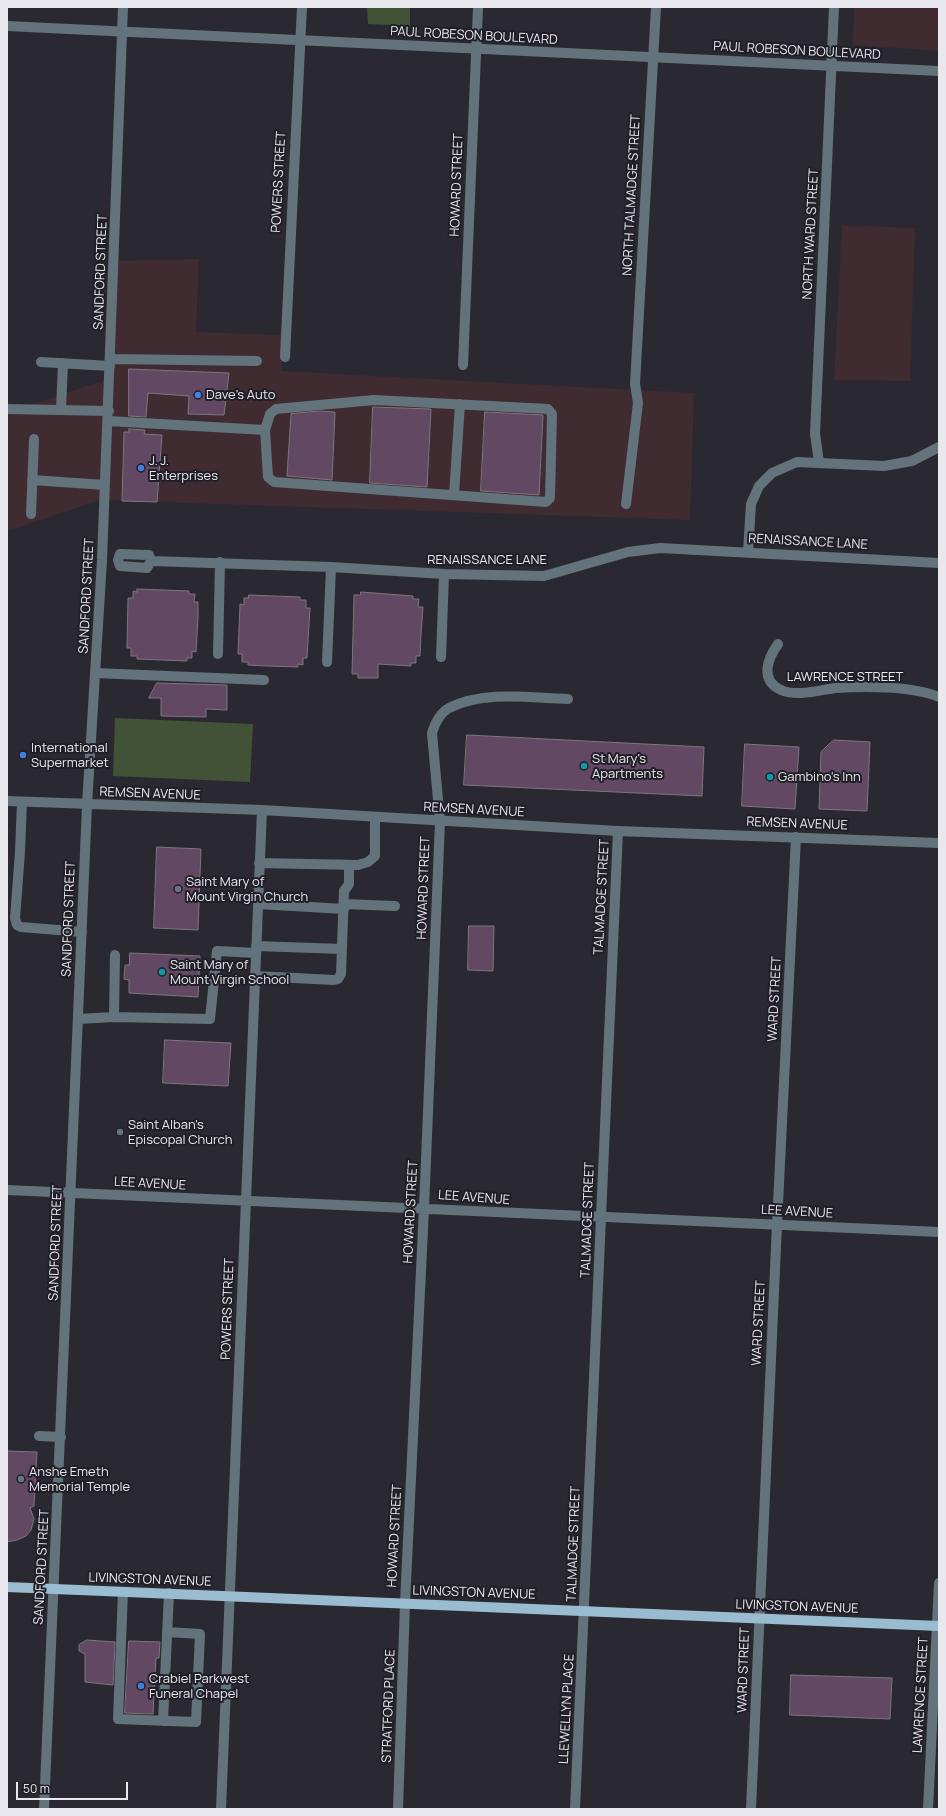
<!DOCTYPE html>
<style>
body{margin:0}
#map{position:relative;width:946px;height:1816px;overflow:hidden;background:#2a2931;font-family:Manrope,sans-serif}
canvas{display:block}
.frame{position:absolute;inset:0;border:8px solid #e9e8ee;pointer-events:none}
.scale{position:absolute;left:16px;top:1782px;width:112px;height:18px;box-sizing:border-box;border:2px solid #e9e8ee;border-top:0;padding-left:5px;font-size:12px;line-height:14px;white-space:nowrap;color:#e9e8ee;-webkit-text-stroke:3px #201f27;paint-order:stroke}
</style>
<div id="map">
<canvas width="946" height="1816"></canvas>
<div class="frame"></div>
<div class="scale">50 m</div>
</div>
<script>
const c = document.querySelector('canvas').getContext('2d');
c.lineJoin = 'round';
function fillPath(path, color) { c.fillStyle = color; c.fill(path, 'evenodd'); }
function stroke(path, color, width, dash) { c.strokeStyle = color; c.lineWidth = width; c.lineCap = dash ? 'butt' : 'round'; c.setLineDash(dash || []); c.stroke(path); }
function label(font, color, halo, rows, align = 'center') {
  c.font = font + ' Manrope,sans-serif'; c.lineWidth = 4; c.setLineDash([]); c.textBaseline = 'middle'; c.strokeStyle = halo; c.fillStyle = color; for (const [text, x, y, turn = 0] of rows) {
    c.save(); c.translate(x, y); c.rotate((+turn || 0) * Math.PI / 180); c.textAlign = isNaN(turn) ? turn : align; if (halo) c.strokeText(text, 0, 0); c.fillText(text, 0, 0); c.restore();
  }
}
fillPath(new Path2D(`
 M854 7H939V51L853 45Z
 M842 225 915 228 910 381 834 380Z
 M199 259 196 332 283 335 281 371 694 393 690 520 100 500 11 530 7 529V411H13L105 380 111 261Z`), '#3f2b30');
fillPath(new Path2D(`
 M367 7H410V26L368 24Z
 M115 718 253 724 250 782 113 776Z`), '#425237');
const building = new Path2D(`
 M129 369 229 373 224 415 188 414 189 396 148 393 146 417 129 416Z
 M373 407 431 409 427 487 370 483Z
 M320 411 335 412 332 480 287 476 291 414Z
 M485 412 543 415 539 495 481 491Z
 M129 429 145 430 144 434 162 435 157 502 122 501 124 432H129Z
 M137 589 189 591V594H195L194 602H198V618L196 652 192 651V658H187V661L137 659V656H131V648H127L128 598H133V591L137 592Z
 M361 592 413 596V599H419L418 607H423L421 634 420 656H416V663H411V666L378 664V678H358V674H352L354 595H360Z
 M249 595 300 597V600H306V608H310L307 658H303V665L298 664V667L267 666 248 665V662H242V654H238L240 604 244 605V598H248Z
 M157 683 227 685V710L206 709V717L161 716V698H149Z
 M467 735 704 747 702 796 464 785Z
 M834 740 870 742 867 811 819 809 821 752Z
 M745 744 799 747 795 809 742 806Z
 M157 847 201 849 198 930 154 928Z
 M469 926H494L493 971 468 970Z
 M130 953 200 956 198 997 129 993V980L124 979 125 965H129Z
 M165 1040 231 1043 228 1086 163 1083Z
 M7 1451 37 1452 34 1506 30 1508 34 1519 31 1530 26 1536 17 1540 7 1542Z
 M87 1640 115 1642 113 1685 85 1682V1654L79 1651V1645Z
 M129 1641 160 1642 159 1658H156L153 1714 125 1713Z
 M791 1675 892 1678 890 1719 790 1715Z`);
fillPath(building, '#624863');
stroke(building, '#7d767d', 1);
stroke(new Path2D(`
 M7 26 939 71
 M285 357 302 7
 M111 359 257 361
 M41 362 110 366
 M463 365 478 7
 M7 409 109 411
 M61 410 63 363
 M108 421 265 430 270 414 276 409 374 400 548 409 552 414 550 498 546 502 274 482 268 477 265 430
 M819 462 815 434 834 7
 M32 480 105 485
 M454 495 460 404
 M626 504 638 403 635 384 656 7
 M31 514 34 439
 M748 552 751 504 759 486 772 473 797 462 884 466 912 461 939 447
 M120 554 149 555 151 561 147 568 120 566 118 560Z
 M151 561 331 567 444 574 544 576 628 552 660 548 939 563
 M778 644C768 658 759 680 781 690 796 697 820 690 836 688 864 686 913 686 939 697
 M218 654 220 562
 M441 657 444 574
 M327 662 331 567
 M95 673 264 680
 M7 801 262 810 618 831 939 843
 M22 802 20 852 15 918 17 925 21 927 82 932
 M259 863 358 865 368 862 375 856V818
 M258 904 344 909
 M344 904 395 906
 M256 946 342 949
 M115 955 114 1017 210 1019 217 951 256 953
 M255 976 334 980 338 979 341 974 344 891 349 884V865
 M78 1019 114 1017
 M7 1190 939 1232
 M39 1436 61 1437
 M123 1592 118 1719 196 1722 200 1634 167 1632
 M163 1721 169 1593
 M44 1809 87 805 102 560 123 7
 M221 1809 262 810
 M398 1809 405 1603 424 1208 440 822 432 733C435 723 440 713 449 708 485 690 530 698 568 699
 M575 1809 618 831
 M751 1809 777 1224 796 837
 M928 1809 939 1583`), '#63737c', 10);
stroke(new Path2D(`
 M7 1587 939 1626`), '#9abcd0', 10);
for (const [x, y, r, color] of [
 [198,395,4,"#3f7fe0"],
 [141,468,4,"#3f7fe0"],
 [23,755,4,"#3f7fe0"],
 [584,766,4,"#0f9aa8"],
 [770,777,4,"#0f9aa8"],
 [178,889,4,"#6b7280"],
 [162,972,4,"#0f9aa8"],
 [120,1132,4,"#6b7280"],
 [21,1479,4,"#6b7280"],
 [141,1686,4,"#3f7fe0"]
]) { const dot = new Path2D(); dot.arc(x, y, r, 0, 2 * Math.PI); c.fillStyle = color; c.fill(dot); stroke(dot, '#201f27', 1.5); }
label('13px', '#e9e8ee', '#201f27', [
 ["PAUL ROBESON BOULEVARD",474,36,3],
 ["PAUL ROBESON BOULEVARD",797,51,3],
 ["POWERS STREET",279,182,-87],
 ["HOWARD STREET",457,185,-88],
 ["NORTH TALMADGE STREET",632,195,-87],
 ["NORTH WARD STREET",811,234,-87],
 ["SANDFORD STREET",101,272,-88],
 ["RENAISSANCE LANE",808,542,3],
 ["RENAISSANCE LANE",487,560],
 ["SANDFORD STREET",87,596,-87],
 ["LAWRENCE STREET",845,677],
 ["REMSEN AVENUE",150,794,2],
 ["REMSEN AVENUE",474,810,3],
 ["REMSEN AVENUE",797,824,2],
 ["HOWARD STREET",424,888,-88],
 ["TALMADGE STREET",602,897,-87],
 ["SANDFORD STREET",69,919,-88],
 ["WARD STREET",775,999,-87],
 ["LEE AVENUE",150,1184,3],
 ["LEE AVENUE",474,1198,4],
 ["HOWARD STREET",411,1212,-87],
 ["LEE AVENUE",797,1212,3],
 ["TALMADGE STREET",588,1220,-88],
 ["SANDFORD STREET",56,1243,-88],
 ["POWERS STREET",228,1309,-88],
 ["WARD STREET",759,1323,-87],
 ["HOWARD STREET",395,1536,-87],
 ["TALMADGE STREET",574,1544,-88],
 ["SANDFORD STREET",42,1567,-87],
 ["LIVINGSTON AVENUE",150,1580,2],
 ["LIVINGSTON AVENUE",474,1593,2],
 ["LIVINGSTON AVENUE",797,1607,2],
 ["WARD STREET",744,1670,-88],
 ["LAWRENCE STREET",921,1695,-87],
 ["STRATFORD PLACE",389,1706,-88],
 ["LLEWELLYN PLACE",567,1709,-87]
]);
label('13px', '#e9e8ee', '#201f27', [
 ["Dave's Auto",206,395],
 ["J. J.",149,461],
 ["Enterprises",149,476],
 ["International",31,748],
 ["Supermarket",31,763],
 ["St Mary's",592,759],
 ["Apartments",592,774],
 ["Gambino's Inn",778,777],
 ["Saint Mary of",186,882],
 ["Mount Virgin Church",186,897],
 ["Saint Mary of",170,965],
 ["Mount Virgin School",170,980],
 ["Saint Alban's",128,1125],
 ["Episcopal Church",128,1140],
 ["Anshe Emeth",29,1472],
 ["Memorial Temple",29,1487],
 ["Crabiel Parkwest",149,1679],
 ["Funeral Chapel",149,1694]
], 'left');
</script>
